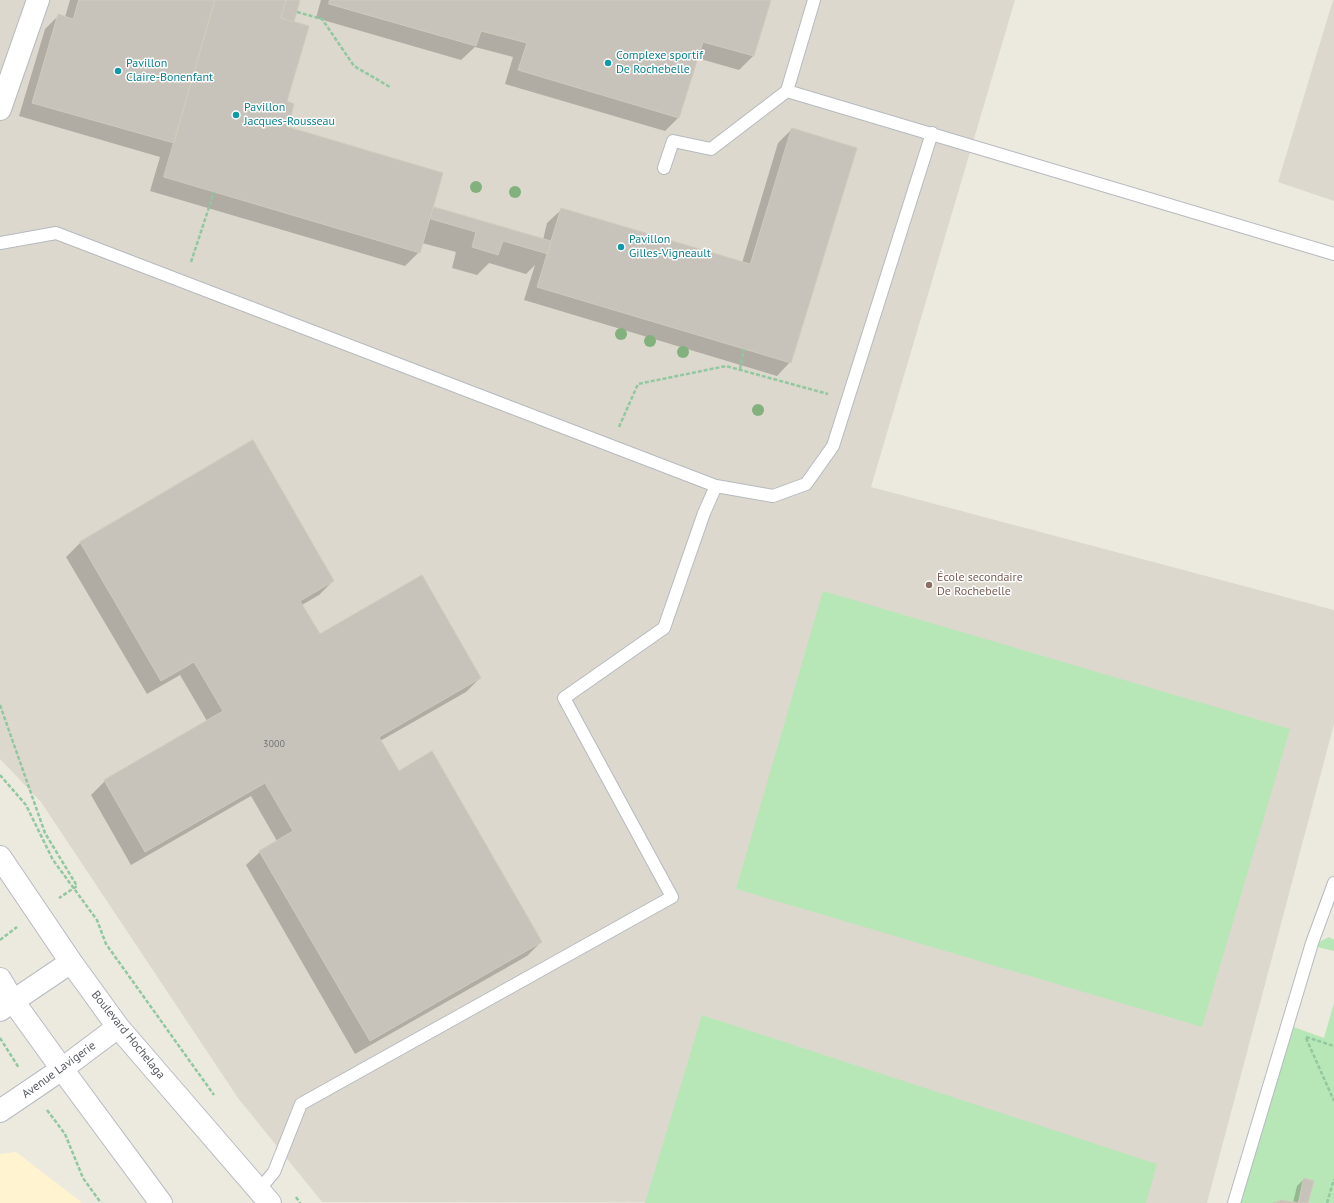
<!DOCTYPE html>
<meta charset="utf-8">
<style>
body{margin:0}
canvas{display:block;background:#ece9de}
</style>
<canvas width="1334" height="1203"></canvas>
<script>
const c = document.querySelector('canvas').getContext('2d');
c.lineJoin = 'round';
function fillPath(path, color) { c.fillStyle = color; c.fill(path, 'evenodd'); }
function stroke(path, color, width, dash) { c.strokeStyle = color; c.lineWidth = width; c.lineCap = dash ? 'butt' : 'round'; c.setLineDash(dash || []); c.stroke(path); }
function label(font, color, halo, rows, align = 'center') {
  c.font = font + ' "PT Sans",sans-serif'; c.lineWidth = 3; c.setLineDash([]); c.textBaseline = 'middle'; c.strokeStyle = halo; c.fillStyle = color; for (const [text, x, y, turn = 0] of rows) {
    c.save(); c.translate(x, y); c.rotate((+turn || 0) * Math.PI / 180); c.textAlign = isNaN(turn) ? turn : align; if (halo) c.strokeText(text, 0, 0); c.fillText(text, 0, 0); c.restore();
  }
}
fillPath(new Path2D(`
 M16 1152 80 1201 82 1203H0V1154Z`), '#fff3d0');
fillPath(new Path2D(`
 M0 0H1015L871 487 1334 610V724L1207 1203 322 1202 238 1098 41 802 0 759Z
 M1333 0H1334V201L1278 182Z`), '#dcd8cd');
fillPath(new Path2D(`
 M823 591 1290 729 1202 1027 736 889Z
 M1329 937 1334 940V951L1317 947 1321 941Z
 M1334 1003V1203H1241L1288 1025 1324 1038Z
 M702 1015 1157 1164 1146 1203H645Z`), '#b8e7b7');
fillPath(new Path2D(`
 M70 0H299L293 23 286 102 287 128 431 212 434 208 543 240 547 223 561 210 742 263 778 143 792 129 790 362 777 376 524 300 535 265 526 274 489 263 477 275 452 268 456 252 422 243 419 252 405 266 150 191 160 157 19 116 45 29 59 15 65 17Z
 M321 0H770L753 56 739 70 697 58 678 118 665 131 505 84 513 57 475 47 461 60 316 18Z
 M253 441 333 581 319 595 302 605 319 635 480 678 466 692 380 741 398 772 541 942 527 956 355 1054 246 865 260 852 277 841 251 796 131 865 91 795 105 781 207 721 180 675 147 694 66 557 80 543Z
 M1304 1179 1307 1203H1293L1297 1186Z`), '#0003');
const building = new Path2D(`
 M79 0H215L174 143 32 103 58 14 73 19Z
 M215 0H286L281 18 309 26 287 101 294 104 288 127 443 173 420 253 164 177Z
 M286 0H300L294 22 281 18Z
 M330 0H771L754 56 703 42 679 118 518 70 527 43 481 31 476 46 329 4Z
 M792 128 857 148 791 363 537 287 561 208 750 264Z
 M434 207 551 241 548 254 503 241 498 255 472 247 476 232 431 219Z
 M253 440 334 581 300 601 320 634 422 575 481 678 379 737 399 771 432 751 542 942 370 1041 259 851 293 831 265 783 145 852 104 780 223 711 194 662 161 681 80 542Z
 M1304 1178 1314 1181 1308 1203H1273L1282 1200 1298 1203Z`);
fillPath(building, '#c7c3bb');
stroke(building, '#d1cabc', 1);
const lane = new Path2D(`
 M787 91 1334 254
 M664 168 673 141 711 149 787 91 814 0
 M0 243 56 233 716 486
 M258 1191 274 1172 301 1104 672 897 564 698 664 628 704 513 716 486 773 496 806 484 833 446 932 133
 M1234 1203 1312 943 1334 883`);
const street = new Path2D(`
 M0 109 38 0`);
const secondary = new Path2D(`
 M0 857 71 962 118 1027 270 1203
 M0 979 13 1001 62 1069 161 1203
 M0 1010 71 962
 M0 1111 62 1069 118 1027`);
stroke(lane, '#b6babf', 14);
stroke(street, '#b6babf', 24);
stroke(secondary, '#b7bbc2', 24);
stroke(new Path2D(`
 M297 12 322 19 354 66 390 87
 M191 262 214 192
 M740 369 744 349
 M619 427 638 384 726 366 828 394
 M0 705 45 833 77 886 59 898
 M0 775 26 805 53 860 97 920 106 944 214 1095
 M0 940 17 927
 M1306 1037 1334 1046
 M0 1038 19 1068
 M1306 1038 1334 1101
 M47 1110 65 1134 83 1178 101 1203
 M296 1197 300 1203
 M1327 1203 1334 1179`), '#91c89f', 2.5, [4, 2]);
stroke(lane, '#fff', 12);
stroke(street, '#fff', 22);
stroke(secondary, '#fff', 22);
c.fillStyle = '#83b17e';
for (const [x, y] of [
 [476,187],
 [515,192],
 [621,334],
 [650,341],
 [683,352],
 [758,410]
]) { c.beginPath(); c.arc(x, y, 6, 0, 2 * Math.PI); c.fill(); }
for (const [x, y, r, color] of [
 [608,63,4,"#0f9aa8"],
 [118,71,4,"#0f9aa8"],
 [236,115,4,"#0f9aa8"],
 [621,247,4,"#0f9aa8"],
 [929,585,4,"#8d6e63"]
]) { const dot = new Path2D(); dot.arc(x, y, r, 0, 2 * Math.PI); c.fillStyle = color; c.fill(dot); stroke(dot, '#fff', 1.5); }
label('10px', '#737678', null, [
 ["3000",274,744]
]);
label('12px', '#0d838f', '#fff', [
 ["Complexe sportif",616,56],
 ["De Rochebelle",616,70],
 ["Pavillon",126,64],
 ["Claire-Bonenfant",126,78],
 ["Pavillon",244,108],
 ["Jacques-Rousseau",244,122],
 ["Pavillon",629,240],
 ["Gilles-Vigneault",629,254]
], 'left');
label('12px', '#785e54', '#fff', [
 ["École secondaire",937,578],
 ["De Rochebelle",937,592]
], 'left');
label('12px', '#575c61', '#fff', [
 ["Boulevard Hochelaga",128,1035,51],
 ["Avenue Lavigerie",59,1070,-36]
]);
</script>
